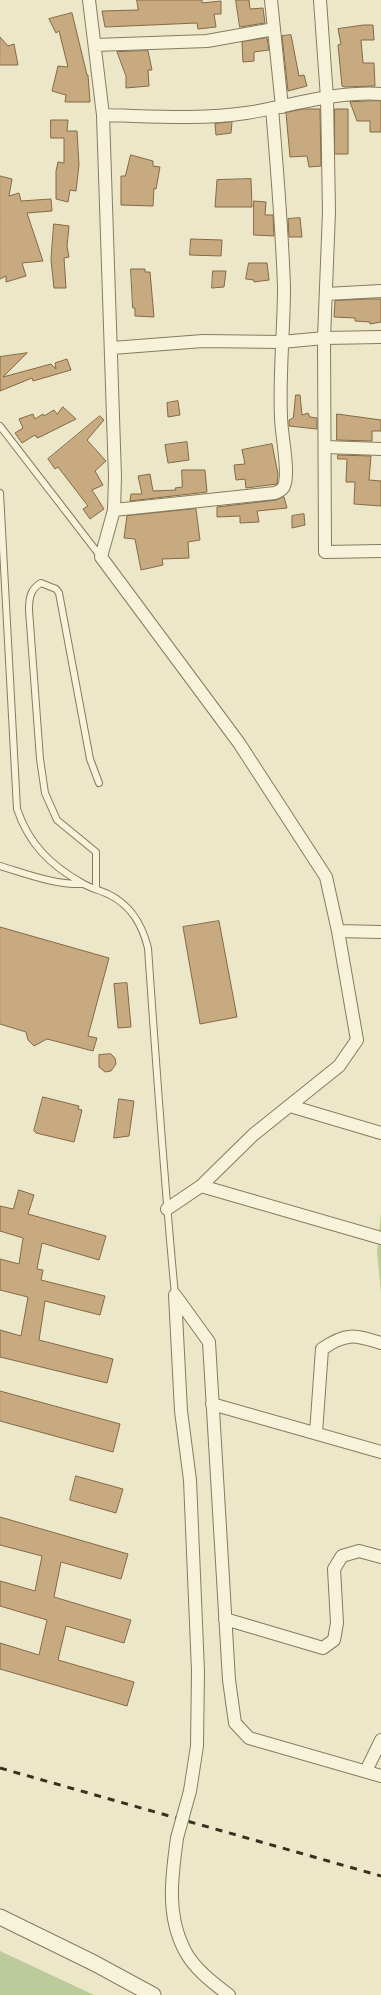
<!DOCTYPE html>
<style>
body{margin:0}
canvas{display:block;background:#ece7c8}
</style>
<canvas width="381" height="1995"></canvas>
<script>
const c = document.querySelector('canvas').getContext('2d');
c.lineJoin = 'round';
function fillPath(path, color) { c.fillStyle = color; c.fill(path, 'evenodd'); }
function stroke(path, color, width, dash) { c.strokeStyle = color; c.lineWidth = width; c.lineCap = dash ? 'butt' : 'round'; c.setLineDash(dash || []); c.stroke(path); }
fillPath(new Path2D(`
 M381 1213V1294L377 1252Z
 M0 1951 94 1995H0Z`), '#bdca9c');
const building = new Path2D(`
 M137 0H202V3L221 1V14H214L216 27 198 29 197 23 105 27 102 11 138 10Z
 M236 0H249L250 9 263 8 265 23 240 27Z
 M72 13 87 75H88L90 102H65L66 95 52 91 58 66 68 67 59 31 56 33 49 19Z
 M364 25H373L374 40H361L363 63H374L375 86 345 87 342 86 338 45 341 44 338 29Z
 M291 35 299 76 304 75 307 86 288 91 282 36Z
 M0 37 8 46 14 44 18 65H0Z
 M267 38 269 50 254 52V61L243 62 242 42Z
 M148 51 152 70H148L149 86 126 88V76L117 52Z
 M381 101V132H370V121H357L350 102Z
 M303 109H320L321 166 309 167 307 156 290 157 286 113Z
 M335 109H348V154H335Z
 M51 120H68L67 131H77L79 165 76 191 70 190 68 202 56 199V171L58 162 64 163V138H51Z
 M232 122 231 133 216 135 215 124Z
 M131 155 153 161V166L160 167 156 189 154 188 153 206 121 205V176H125Z
 M0 176 12 179 9 196 19 193 21 201 51 199 52 211 27 213 43 261 22 263 26 276 6 282V276L0 279Z
 M251 179 252 207H215L217 180Z
 M254 201 266 202 265 215H273L274 236 254 235Z
 M300 218 302 237H289L288 219Z
 M54 224 69 226 67 246 69 257 64 258 66 288H54L51 260Z
 M191 239 222 240 221 256 190 255Z
 M249 263H267L269 280 254 282V280L246 279Z
 M131 269H145V272H150L154 317 135 316V308H133Z
 M213 271H226L224 287 212 288Z
 M367 299H381V322L370 324V322L355 321V318L334 317 335 301Z
 M27 353 3 377 51 364 56 369 55 363 67 359 71 370 33 381 32 378 0 391V357Z
 M296 395H300L302 415 308 413 310 417 317 418V429L289 426V420L293 418Z
 M178 401 180 415 168 417 167 403Z
 M63 407 76 419 42 436 37 438 35 435 22 443 15 433 23 428 19 419 33 414 35 419 43 414 44 416 54 410 57 414Z
 M337 414 381 420V431H372V441L337 440Z
 M100 416 104 420 87 440 106 461 95 471 103 485 92 490 104 509 90 519 83 509 88 506 58 467 55 469 48 459Z
 M187 442 189 460 168 463 165 445Z
 M272 444 278 474 277 484 246 488 245 479 236 480 234 465 245 464 242 450Z
 M338 455 371 456 369 480 381 481V506L354 504 355 482H346L347 459H338Z
 M182 470H205L207 492 130 501 131 494H142L138 476 150 474 153 491 176 490 175 488 182 487Z
 M284 497 287 508 257 511 259 522 240 523V516L217 517V507L276 500Z
 M196 509 200 540 188 542 189 558 162 559 163 565 141 570 135 539 124 538 127 516Z
 M304 514 305 525 292 528V516Z
 M219 921 237 1017 200 1024 183 927Z
 M0 927 109 958 88 1036 97 1038 93 1051 47 1039 34 1046 28 1040 26 1032 0 1024Z
 M127 983 131 1027 118 1028 114 984Z
 M111 1054 115 1058 116 1064 111 1071 105 1072 99 1067V1055Z
 M43 1097 79 1106 78 1109 82 1110 74 1142 36 1133 34 1131Z
 M119 1099 134 1101 129 1136 114 1138Z
 M19 1190 34 1195 28 1214 106 1236 99 1260 42 1243 37 1269 43 1270 41 1280 105 1296 100 1315 45 1301 39 1340 113 1359 107 1383 0 1357V1330L21 1336 28 1297 0 1290V1259L19 1264 23 1238 0 1231V1206L13 1209Z
 M0 1391 120 1424 113 1452 0 1421Z
 M76 1476 123 1489 116 1513 70 1500Z
 M0 1517 128 1554 121 1579 61 1562 54 1597 131 1620 124 1643 66 1626 58 1660 134 1682 127 1706 0 1669V1643L39 1655 47 1620 0 1606V1581L35 1591 42 1556 0 1545Z`);
fillPath(building, '#c8aa80');
stroke(building, '#856945', 1);
const service = new Path2D(`
 M0 426 101 557
 M0 493 17 809C29 844 50 865 82 883 90 888 99 890 108 894 131 905 142 924 148 948 156 1064 164 1179 175 1295
 M0 866C27 874 55 885 83 884
 M96 889V852L57 820 45 793 40 759 29 610C29 599 30 589 41 583L56 589 59 593 90 759 99 783`);
const minor = new Path2D(`
 M89 0 103 115 115 477 114 510 101 557 239 743 326 877 338 931 357 1040 339 1066 253 1135 201 1186 167 1209
 M271 0 282 107
 M320 0 327 98 329 212 324 338 325 552 381 551
 M95 45 207 41 274 29
 M103 115C150 116 199 120 246 113 291 106 335 91 381 94
 M326 294 381 291
 M112 348 203 341 282 342 324 338 381 337
 M325 447 381 449
 M114 510 275 493C279 491 283 490 284 486 290 473 281 433 281 417 279 373 284 330 284 287 282 227 277 168 272 108
 M338 931 381 932
 M290 1106 381 1133
 M201 1186 381 1238
 M175 1295 209 1342 229 1680 235 1723 249 1738 381 1776
 M175 1295 181 1411 190 1480 198 1671 197 1746 190 1791
 M212 1404 381 1452
 M316 1433 322 1349C346 1332 355 1335 381 1343
 M225 1619 323 1648 334 1640 337 1623 334 1569 342 1556 359 1551 381 1557
 M366 1771 381 1740
 M177 1838C172 1875 166 1914 184 1949 193 1968 213 1983 229 1995`);
const tertiary = new Path2D(`
 M0 1917 94 1963 153 1995`);
stroke(service, '#877b5e', 8);
stroke(minor, '#877b5e', 14);
stroke(tertiary, '#877b5e', 17);
stroke(service, '#f7f3db', 6);
stroke(minor, '#f7f3db', 12);
stroke(tertiary, '#f7f3db', 15);
stroke(new Path2D(`
 M0 1768 381 1876`), '#383021', 3, [7, 7]);
const minorBridge = new Path2D(`
 M177 1838 190 1791`);
stroke(minorBridge, '#877b5e', 14, []);
stroke(minorBridge, '#f7f3db', 12);
</script>
